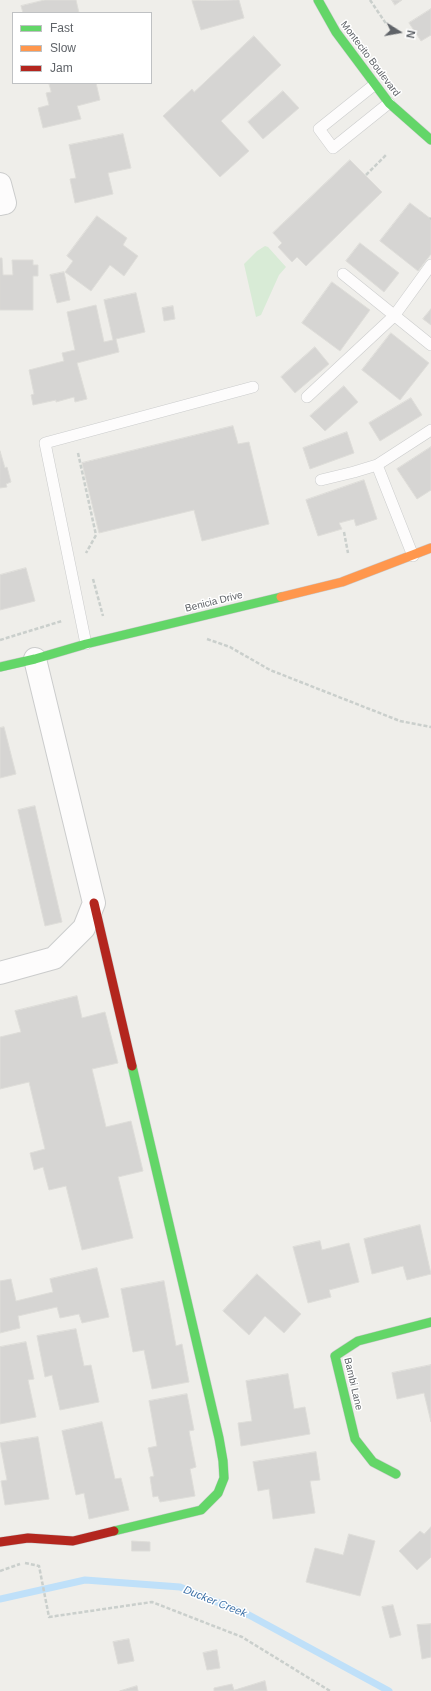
<!DOCTYPE html>
<style>
body{margin:0}
#map{position:relative;width:431px;height:1691px;overflow:hidden;background:#efeeea;font-family:Arial,sans-serif}
canvas{display:block}
.legend{position:absolute;left:12px;top:12px;width:140px;height:72px;box-sizing:border-box;background:#fff;border:1px solid #bfc1c3;margin:0;padding:5px 7px;list-style:none;font-size:12px;color:#5f6368}
.legend li{display:flex;align-items:center;gap:8px;height:20px}
.legend b{width:20px;border:1px solid #bfc1c3}
.north{position:absolute;left:379px;top:12px;width:40px;height:40px;-webkit-text-stroke:3px #fff;paint-order:stroke;rotate:101deg;font-size:11px;font-weight:700;line-height:16px;text-align:center;color:#5f6368}
.north::after{content:'';display:block;margin:auto;width:14px;height:18px;background:#5f6368;clip-path:polygon(50% 0,100% 100%,50% 72%,0 100%)}
</style>
<div id="map">
<canvas width="431" height="1691"></canvas>
<ul class="legend">
<li><b style="height:5px;background:#63d668"></b>Fast</li>
<li><b style="height:5px;background:#ff974d"></b>Slow</li>
<li><b style="height:5px;background:#b3261e"></b>Jam</li>
</ul>
<div class="north">N</div>
</div>
<script>
const c = document.querySelector('canvas').getContext('2d');
c.lineJoin = 'round';
function fillPath(path, color) { c.fillStyle = color; c.fill(path, 'evenodd'); }
function stroke(path, color, width, dash) { c.strokeStyle = color; c.lineWidth = width; c.lineCap = dash ? 'butt' : 'round'; c.setLineDash(dash || []); c.stroke(path); }
function label(font, color, halo, rows, align = 'center') {
  c.font = font + ' Arial,sans-serif'; c.lineWidth = 3; c.setLineDash([]); c.textBaseline = 'middle'; c.strokeStyle = halo; c.fillStyle = color; for (const [text, x, y, turn = 0] of rows) {
    c.save(); c.translate(x, y); c.rotate((+turn || 0) * Math.PI / 180); c.textAlign = isNaN(turn) ? turn : align; if (halo) c.strokeText(text, 0, 0); c.fillText(text, 0, 0); c.restore();
  }
}
fillPath(new Path2D(`
 M265 246 268 247 286 267 279 275 261 315 256 317 244 264 257 251Z`), '#d8ebd6');
stroke(new Path2D(`
 M0 1599 85 1580 180 1587 249 1615 389 1691`), '#bfe0f9', 7);
const building = new Path2D(`
 M45 0H76L79 13H23L21 6Z
 M239 0 244 18 201 30 192 1Z
 M392 0H402L395 5Z
 M431 9V35L421 41 409 23Z
 M254 36 281 65 221 121 249 151 220 177 163 116 192 89 194 92Z
 M49 83H96L100 100 77 106 81 119 43 128 38 108 49 105 46 93 51 92Z
 M283 91 299 108 263 139 248 122Z
 M123 134 131 168 108 173 113 194 75 203 70 179 76 178 69 145Z
 M350 160 382 192 306 266 297 257 292 262 278 247 282 243 273 233Z
 M410 203 431 219V254L418 271 380 241Z
 M97 216 127 238 123 245 138 256 124 276 110 265 91 291 65 272 73 261 67 256Z
 M360 243 399 273 384 292 346 261Z
 M0 258H2L3 275H13L12 260H33V265H38V276H33V310H0Z
 M64 272 70 300 57 303 50 275Z
 M332 282 370 310 340 351 302 323Z
 M136 293 145 332 116 339 119 352 77 363 87 399 75 402 74 397 56 402V400L33 405 31 395 34 394 29 370 64 361 62 353 75 350 67 312 96 305 104 342 113 340 104 300Z
 M173 306 175 319 164 321 162 308Z
 M431 309V325L423 319Z
 M391 333 429 363 400 400 362 370Z
 M315 347 329 364 295 393 281 377Z
 M344 386 358 402 325 431 310 416Z
 M411 398 422 415 380 441 369 423Z
 M233 426 238 444 249 442 269 524 202 541 194 510 99 533 82 463Z
 M347 432 354 453 310 469 303 448Z
 M431 447V490L417 499 397 469Z
 M0 451 5 468 7 467 11 482 6 484 7 487 0 488Z
 M364 480 377 519 356 526 354 519 339 523 342 529 318 536 306 500Z
 M26 568 35 601 0 610V575Z
 M4 727 16 774 0 778V728Z
 M35 806 62 922 45 926 18 810Z
 M77 996 82 1018 105 1012 118 1063 92 1069 106 1127 131 1121 143 1171 118 1177 133 1238 82 1250 66 1186 49 1190 43 1167 34 1170 30 1153 45 1149 29 1082 0 1089V1037L21 1032 15 1011Z
 M420 1225 431 1274 407 1280 403 1266 372 1274 364 1239Z
 M320 1241 322 1250 349 1243 359 1282 329 1290 331 1297 308 1303 293 1247Z
 M97 1268 109 1317 82 1323 79 1314 60 1318 57 1307 18 1316 20 1328 0 1333V1281L11 1279 16 1301 53 1292 50 1279Z
 M257 1274 301 1314 284 1333 265 1316 249 1335 223 1311Z
 M164 1281 176 1346 182 1344 189 1382 152 1389 144 1350 133 1352 121 1289Z
 M76 1329 84 1366 91 1365 99 1402 60 1410 52 1375 45 1377 37 1336Z
 M26 1342 34 1379 28 1380 36 1417 0 1424V1347Z
 M431 1365V1422L424 1393 397 1399 392 1373Z
 M288 1374 294 1409 305 1407 310 1434 241 1446 238 1423 252 1421 246 1381Z
 M187 1394 194 1430 189 1431 196 1467 190 1469 195 1496 160 1502 158 1496 153 1497 150 1477 154 1476 148 1448 157 1446 149 1401Z
 M102 1422 115 1479 121 1478 129 1510 89 1519 84 1493 76 1495 62 1431Z
 M38 1437 49 1499 5 1505 1 1481 7 1480 0 1443Z
 M316 1452 320 1480 310 1481 315 1513 273 1519 269 1489 258 1491 253 1462Z
 M431 1527V1557L417 1570 399 1551 420 1531 424 1534Z
 M349 1534 375 1541 360 1596 306 1582 315 1548 343 1555Z
 M132 1541 150 1542V1551H132Z
 M393 1605 401 1635 390 1638 382 1607Z
 M431 1624V1657L422 1659 417 1625Z
 M129 1639 134 1661 118 1664 113 1642Z
 M217 1650 220 1668 207 1670 203 1653Z
 M265 1681 267 1691H214V1688L232 1684 234 1690Z
 M137 1686 138 1691H120Z`);
fillPath(building, '#d6d5d3');
stroke(building, '#deddd9', 1);
const lane = new Path2D(`
 M374 85 319 129 333 148 389 103
 M343 274 431 345
 M307 397 394 316 431 265
 M321 480 354 472 377 465
 M413 556 377 465 431 430
 M86 644 45 443 253 387`);
const street = new Path2D(`
 M0 184 5 203 0 204
 M0 973 54 958 84 928 94 903 35 659`);
const fast = new Path2D(`
 M318 0 336 32 389 103 431 140
 M0 667 35 659 86 644 281 597
 M396 1474 373 1462 355 1439 335 1356 358 1341 431 1322
 M114 1531 201 1510 218 1493 224 1478 223 1461 219 1438 132 1066`);
const slow = new Path2D(`
 M281 597 342 582 431 548`);
const jam = new Path2D(`
 M94 903 132 1066
 M0 1542 28 1538 73 1541 114 1531`);
stroke(lane, '#cbcccc', 12);
stroke(street, '#cbcccc', 24);
stroke(fast, '#cacacb', 10);
stroke(slow, '#cacacb', 10);
stroke(jam, '#cacacb', 10);
stroke(new Path2D(`
 M370 0 387 25
 M366 175 386 155
 M430 219 431 218
 M78 453 96 535 86 553
 M344 532 348 553
 M93 579 103 616
 M207 639 230 647 270 670 400 721 431 727
 M0 640 62 621
 M25 1563 39 1566 49 1617 152 1602 242 1637 330 1691
 M0 1571 20 1564`), '#cacfcc', 2.5, [4, 2]);
stroke(lane, '#fdfcfc', 11);
stroke(street, '#fdfcfc', 22);
stroke(fast, '#63d668', 9);
stroke(slow, '#ff974d', 9);
stroke(jam, '#b3261e', 9);
label('10px', '#5f6368', '#fff', [
 ["Montecito Boulevard",370,59,53],
 ["Benicia Drive",214,602,-14],
 ["Bambi Lane",353,1384,77]
]);
label('italic 11px', '#4174aa', '#fff', [
 ["Ducker Creek",215,1602,22]
]);
</script>
